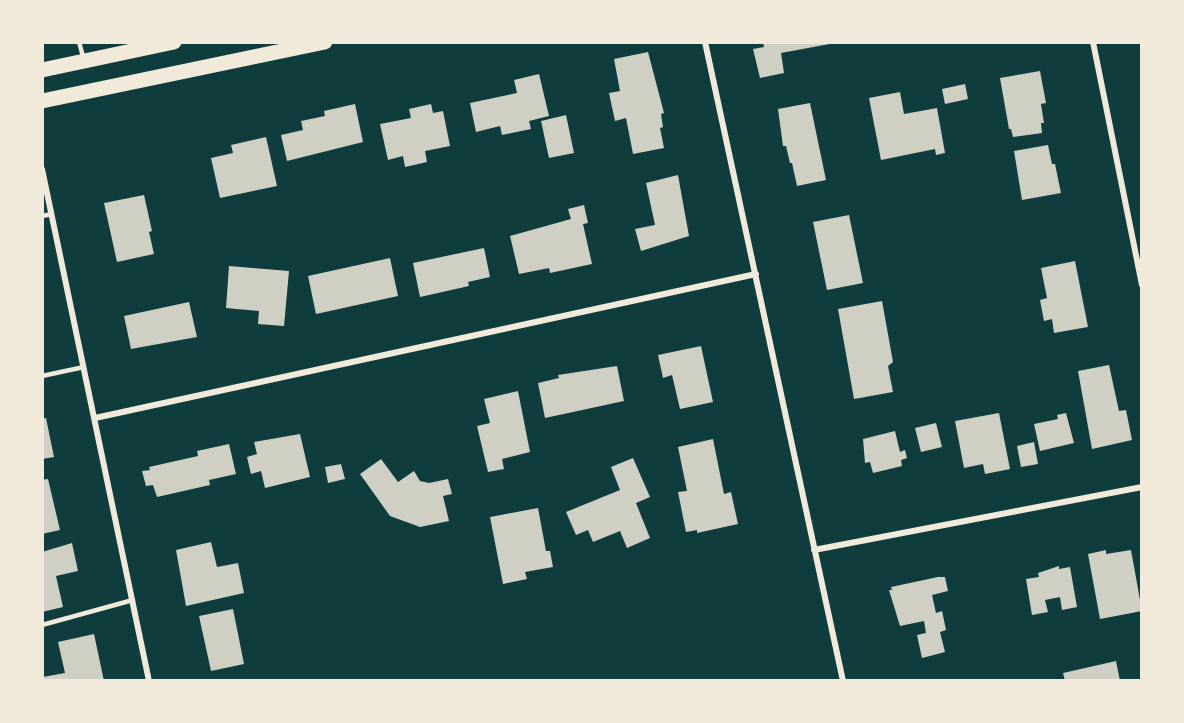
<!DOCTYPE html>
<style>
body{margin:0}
#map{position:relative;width:1184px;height:723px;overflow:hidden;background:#0f3d3e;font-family:Georgia,serif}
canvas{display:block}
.frame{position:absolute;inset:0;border:44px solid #f1e9da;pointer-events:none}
</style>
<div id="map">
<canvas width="1184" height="723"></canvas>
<div class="frame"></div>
</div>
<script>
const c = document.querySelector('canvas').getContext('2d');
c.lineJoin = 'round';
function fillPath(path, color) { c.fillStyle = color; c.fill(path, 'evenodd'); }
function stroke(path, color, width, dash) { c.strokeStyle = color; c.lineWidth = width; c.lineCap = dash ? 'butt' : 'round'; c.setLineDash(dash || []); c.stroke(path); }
fillPath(new Path2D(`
 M763 42H835V43L781 53 784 73 760 78 753 49 764 47Z
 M648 52 664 113 661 114 663 127 660 128 664 148 633 154 626 118 615 121 609 93 620 91 614 59Z
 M1040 71 1046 103 1041 104 1044 123H1041L1042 133 1013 137 1011 129H1009L1000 78Z
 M539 74 549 116 529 121 531 129 502 135 500 126 476 132 470 103 517 93 514 80Z
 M965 84 968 99 945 104 942 89Z
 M900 92 904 114 937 108 945 153 936 155 935 149 881 160 869 98Z
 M810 103 826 180 797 186 792 163H790L786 146H783L778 109Z
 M355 104 363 142 287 161 281 135 303 130 301 121 325 116 324 111Z
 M431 104 433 113 443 111 450 146 425 151 427 162 405 167 403 156 388 160 380 124 411 118 409 109Z
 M566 115 574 153 549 158 541 121Z
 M266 137 277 186 220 198 211 158 233 153 231 145Z
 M1048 145 1052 164H1055L1061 193 1022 200 1014 151Z
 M678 175 689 236 641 251 635 229 655 225 646 183Z
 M144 195 152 231 149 232 154 254 117 262 104 203Z
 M584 205 588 223 583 224 592 264 550 273 549 268 519 274 510 236 571 219 568 209Z
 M849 215 863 283 827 290 813 222Z
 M484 248 490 277 468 282 469 286 420 297 413 263Z
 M390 258 398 296 316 314 308 276Z
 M1075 261 1088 327 1054 333 1052 319 1044 321 1040 300 1047 298 1041 268Z
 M229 266 289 271 284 326 258 324 259 311 226 308Z
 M882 301 893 362 888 366 893 392 854 399 838 309Z
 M189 302 197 337 131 349 124 316Z
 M701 346 713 402 680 409 672 375 663 378 658 355Z
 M1109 365 1119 411 1126 410 1132 440 1092 449 1078 371Z
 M617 366 624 401 545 418 538 383 559 378 558 375Z
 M518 391 530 452 502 459 504 469 488 472 477 426 490 423 484 399Z
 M999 413 1010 469 985 474 983 464 964 468 955 421Z
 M1066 413 1074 443 1040 451 1034 424 1058 419 1057 415Z
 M46 418 54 457 42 459V419Z
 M936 423 942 447 921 452 915 428Z
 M895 431 900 452 905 450 907 458 901 460 902 466 873 473 870 462 865 463 863 439Z
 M300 434 310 477 265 488 261 471 251 474 247 457 257 454 254 442Z
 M713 439 724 494 731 492 738 524 697 533V530L686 532 678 492 687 491 678 447Z
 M1034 442 1038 464 1021 467 1017 446Z
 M229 444 236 474 209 480 210 485 157 497 153 485 146 486 142 471 150 470 149 467 198 456 197 451Z
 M633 458 650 497 636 503 650 538 627 548 620 531 593 542 588 530 576 535 566 512 620 490 611 467Z
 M381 459 398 482 414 471 420 481 429 483 448 479 452 494 443 496 449 521 420 527 390 516 360 474Z
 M341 464 345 479 328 483 325 467Z
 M48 479 60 530 42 534V480Z
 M538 508 546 551H550L553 567 525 572 527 579 503 584 490 517Z
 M211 542 217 567 238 563 244 593 186 606 176 550Z
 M72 543 78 571 56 576 63 607 42 612V552Z
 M1106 550V554L1131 550 1142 611 1100 619 1088 554Z
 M1059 566V569L1070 567 1077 607 1062 610 1060 597 1045 600 1048 612 1032 615 1026 579 1039 577 1038 573Z
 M938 577H945L948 591 932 595 936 613 942 611 946 630 940 632 945 652 922 658 917 635 926 633 924 621 900 626 889 590H892L891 587Z
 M233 609 244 664 211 671 199 616Z
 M94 634 104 681H44L43 677 65 673 58 642Z
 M1116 661 1120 681H1065L1063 673Z`), '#cfcfc3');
stroke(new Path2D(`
 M79 42 84 60
 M42 216 52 214
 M42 376 84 367
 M42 625 133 600`), '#f1e9da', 4.5);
stroke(new Path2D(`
 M705 42 843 681
 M1093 42 1142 285
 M42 169 149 681
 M95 418 756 274
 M814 550 1142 487`), '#f1e9da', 6);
stroke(new Path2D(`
 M42 70 174 42
 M42 101 325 42`), '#f1e9da', 15);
</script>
